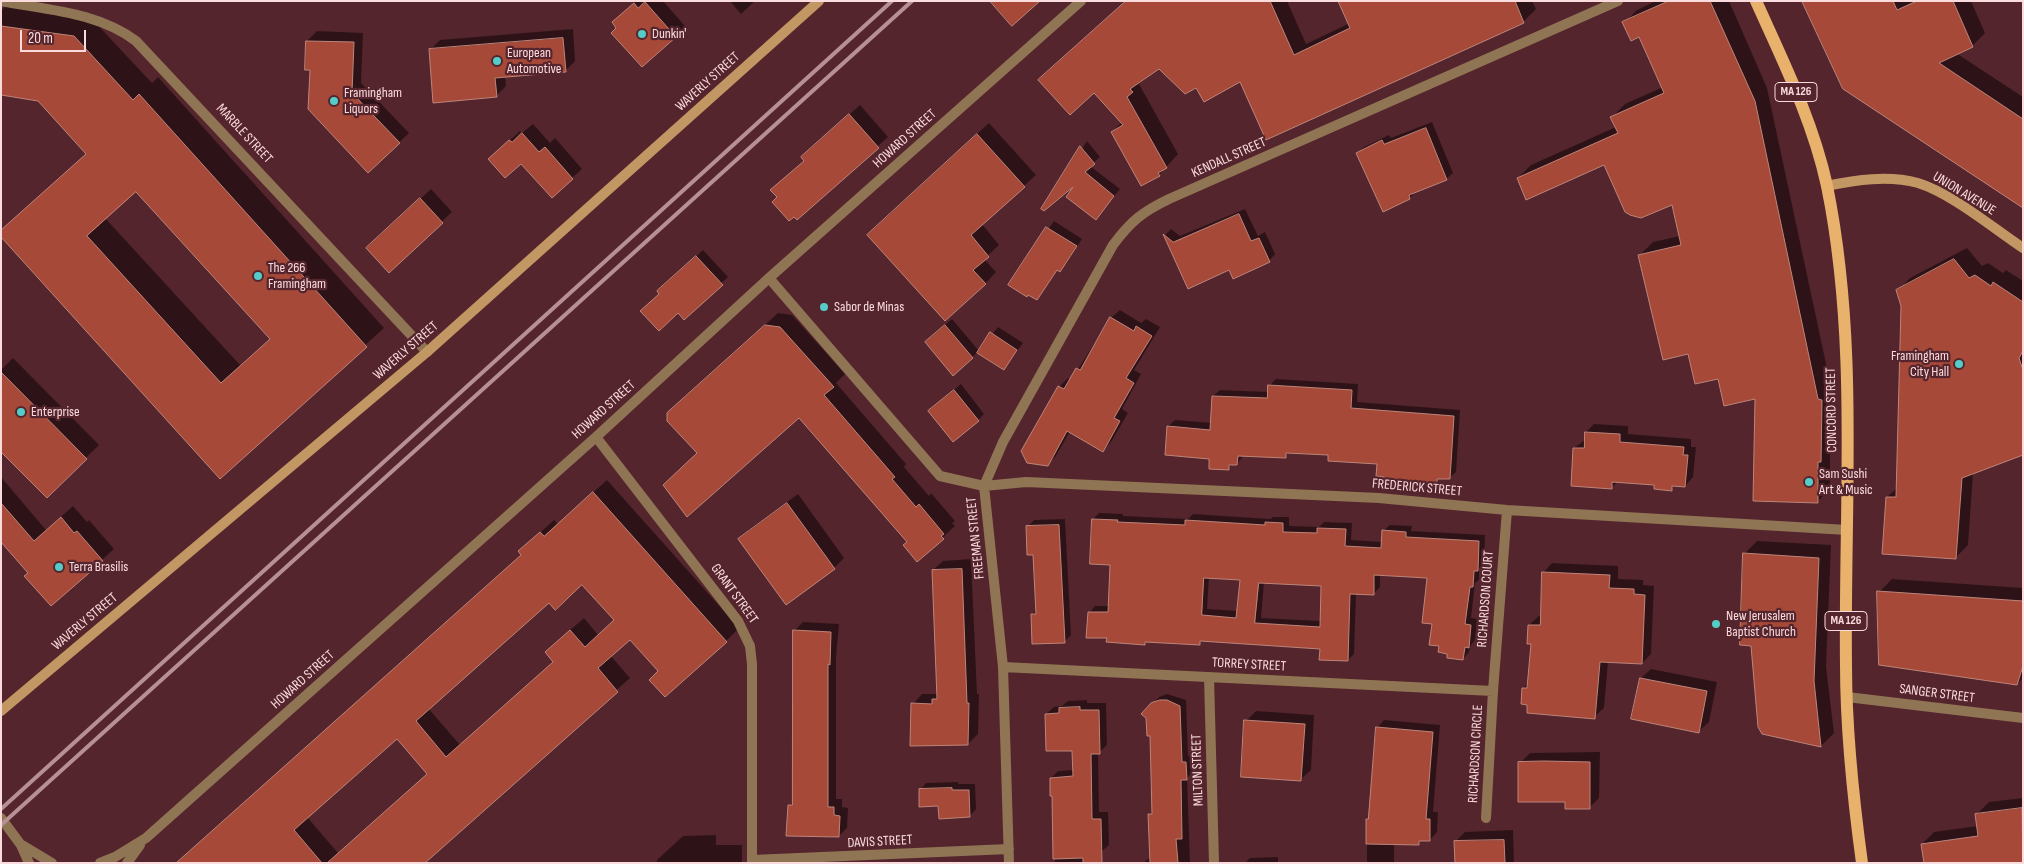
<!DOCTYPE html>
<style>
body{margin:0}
#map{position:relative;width:2024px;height:864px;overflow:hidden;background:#55252d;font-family:"Sofia Sans Condensed",sans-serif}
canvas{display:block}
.frame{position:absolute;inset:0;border:2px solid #fbdcde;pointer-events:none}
.scale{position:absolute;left:20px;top:30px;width:66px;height:22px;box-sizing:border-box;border:2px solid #fbdcde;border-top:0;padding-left:6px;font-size:15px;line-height:18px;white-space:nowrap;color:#fbdcde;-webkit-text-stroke:4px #55252d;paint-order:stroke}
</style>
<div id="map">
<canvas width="2024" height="864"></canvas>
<div class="frame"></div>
<div class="scale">20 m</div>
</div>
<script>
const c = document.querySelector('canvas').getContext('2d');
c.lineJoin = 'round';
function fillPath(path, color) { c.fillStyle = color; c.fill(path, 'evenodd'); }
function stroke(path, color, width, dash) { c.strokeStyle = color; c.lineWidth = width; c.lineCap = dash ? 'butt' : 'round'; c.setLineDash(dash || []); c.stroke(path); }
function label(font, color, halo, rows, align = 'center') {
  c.font = font + ' "Sofia Sans Condensed",sans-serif'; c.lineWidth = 4.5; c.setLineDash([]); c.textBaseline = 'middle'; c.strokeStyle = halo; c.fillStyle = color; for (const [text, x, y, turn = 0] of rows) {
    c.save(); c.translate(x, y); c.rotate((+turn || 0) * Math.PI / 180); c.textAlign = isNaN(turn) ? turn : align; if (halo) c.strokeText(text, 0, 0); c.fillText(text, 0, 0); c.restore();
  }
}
fillPath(new Path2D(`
 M636 1H663L685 26 675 36 618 27 613 22Z
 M730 1H755L741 14Z
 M1127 1H1287L1306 44 1350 23 1340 1H1532L1536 9 1523 22 1240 80 1196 86 1159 68 1139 84 1178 154 1159 175 1112 132 1122 122Z
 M1656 1H1729L1767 88 1831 387H1834V448L1830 451V489L1817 502 1756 398 1719 377 1689 353 1640 255 1653 242 1680 236 1673 204 1605 163 1518 178 1531 165 1616 127 1612 117 1625 104 1663 87 1640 35 1624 23 1637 10Z
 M1804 1H1971L1985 33 1972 46 1956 53 2023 97V207Z
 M6 6 92 19 152 83 158 77 384 328 220 477 1 231 87 153 39 100 1 94V11ZM136 190 271 338 240 365 105 218Z
 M573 29 575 61 565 71 505 76 506 86 496 96 430 50 440 40Z
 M317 31 363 33 361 83 409 133 368 172 311 69 307 41Z
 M860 105 888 137 797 218 778 197 782 180 805 160 812 148Z
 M1432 122 1453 173 1446 179 1416 191 1410 198 1357 154 1364 147 1389 135 1391 138Z
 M989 123 1036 175 982 224 999 245 984 259 996 272 985 284 880 223Z
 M533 124 550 143 555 138 582 169 572 178 521 162 500 149 520 131 522 133Z
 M1087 141 1100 157 1090 166 1120 189 1101 212 1077 183 1043 209Z
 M431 189 452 212 389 271 378 238Z
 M1245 209 1258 236 1265 232 1275 254 1269 261 1229 268 1188 287 1165 235 1171 229 1180 236Z
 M1054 221 1082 239 1066 264 1058 269 1037 298 1010 285Z
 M1967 248 1982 266 1988 263 2003 273 2006 270 2023 281V453L1973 473 1968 545 1956 557 1887 497 1898 487 1902 306 1898 291 1910 278Z
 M703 250 728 277 684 319 665 285Z
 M1120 310 1141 323 1146 319 1160 327 1134 370 1141 374 1122 409 1128 413 1111 442 1103 450 1070 431 1056 456 1047 465 1059 387 1068 378 1071 380 1111 318Z
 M778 313 792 315 845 374 836 383 906 464 904 467 929 496 931 493 955 521 952 523 955 526 917 561 908 541 799 416 698 453 680 402Z
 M952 319 979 351 998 327 1023 343 1004 368 978 352 953 374 933 335Z
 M13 358 99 445 47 496 1 450V370Z
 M1276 379 1358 384 1357 402 1460 410 1456 472 1449 478H1440L1436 481 1385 475 1378 462 1330 453 1290 452 1285 456 1244 455 1237 464H1233L1228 469 1168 426 1175 420 1212 423 1213 396 1220 390 1269 392V386Z
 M961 384 984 414 978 420 930 411Z
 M1594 424 1628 426V434L1691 439V447H1696L1693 477 1685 486 1676 485 1671 489 1655 484 1618 481 1611 488 1574 448 1585 440 1586 432Z
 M1 477 46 530 73 506 87 522 89 520 114 549 102 560 29 573 1 540Z
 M607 480 739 628 726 641 659 671 630 638 610 655 630 678 423 863H176L522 554 533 539 554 520 558 524ZM583 583 615 620 598 635 584 618 560 639 554 661 460 745 428 708 549 602ZM397 737 428 773 338 853 307 817Z
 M798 494 844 558 834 568 786 603 740 539 750 529Z
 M1099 513 1123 514V516L1188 519 1193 514 1270 519 1273 517H1289V526L1319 527 1324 522 1352 523 1351 540 1383 542V531L1390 525 1412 526 1411 531 1485 535 1484 564 1479 568V580L1475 583 1471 618 1477 619 1475 640 1471 645 1469 652 1463 659 1449 653 1440 645 1433 623 1429 577 1380 574V587L1373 594 1356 593 1354 654 1348 660 1321 648 1203 640 1200 643 1147 641 1145 644 1108 636 1089 613 1095 606H1109L1111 563 1093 519ZM1209 577 1241 579 1238 611 1207 609ZM1264 582 1322 584 1321 621 1261 618Z
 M1065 519 1071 635 1065 641 1032 614 1037 610 1034 554 1027 527 1034 520Z
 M1757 541 1831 545 1826 667 1834 733 1821 746 1763 733 1744 554Z
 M971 559 977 694H979L978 734 968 744 913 704 922 694H938L933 570 943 561Z
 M1552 563 1618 566V579L1643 580V585L1654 586 1651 654 1642 663 1608 662 1604 708 1594 717 1529 703 1523 688 1529 683 1532 643 1529 625 1539 616H1542L1543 573Z
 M1892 579 2023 588V678L2017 684 1879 592Z
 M803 622 839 624 836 657V799H842V807L848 808 847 828 839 836 789 806 793 802 794 631Z
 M1651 669 1717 682 1709 722 1699 731 1641 678Z
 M1167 694 1186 700 1188 756H1192L1193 772 1187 778 1190 863H1143L1151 857 1149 814 1153 811 1152 704 1159 697Z
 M1087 700V703H1106L1107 745 1098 753 1099 812H1108L1109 845 1101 852 1102 863H1055L1054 794 1051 778 1058 771 1074 770 1073 750 1046 714 1054 707 1062 706 1068 701Z
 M1256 711 1314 715 1311 770 1301 779 1246 721Z
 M1384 720 1440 725 1433 812H1438L1437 832 1430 840H1422L1419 843H1394V863H1367V819L1369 817 1377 728Z
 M1600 752 1599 798 1589 808 1520 763 1530 753Z
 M958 782V784H975L976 809 970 816 939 805 920 790 926 783Z
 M2023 798V863L1922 844 1934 832 1978 826 1977 814 1989 802Z
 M1513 830 1514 863H1456L1455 842 1465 832Z
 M716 835V845H742V863H657V860L683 836Z
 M1278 857V863H1245L1250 858Z`), '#0007');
const building = new Path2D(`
 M990 1H1040L1012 26Z
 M1126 1H1270L1294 55 1350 28 1338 1H1515L1524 23 1266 140 1240 82 1204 102 1196 88 1185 94 1159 69 1130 89 1133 92 1127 97 1167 168 1158 173 1160 176 1141 186 1111 132 1123 125 1094 93 1070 115 1038 80Z
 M1669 1H1710L1755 101 1818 399 1822 400 1821 462H1818V503L1753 501 1755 399 1724 406 1718 379 1695 384 1688 354 1663 360 1638 255 1681 245 1672 205 1641 218 1630 215 1625 212 1604 165 1526 200 1517 178 1618 133 1610 117 1664 93 1639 37 1631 41 1622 22Z
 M1802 1H1893L1897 10 1917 1H1953L1973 47 1939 63 2023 119V208L1843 89Z
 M645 2 676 37 642 67 611 33 616 28 612 22 634 3 638 8Z
 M1 26 74 36 133 100 139 94 367 347 220 479 1 237V230L86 154 38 101 1 95ZM136 192 270 339 221 383 87 236Z
 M563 38 566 72 495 78 497 97 433 103 429 49Z
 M306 41 354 42 352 93 400 143 368 173 308 109 310 70H305Z
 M849 114 879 148 797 220 794 217 789 221 772 202 777 197 770 190 804 161 801 157Z
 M1426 128 1447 180 1409 195 1410 199 1383 212 1356 153 1382 140 1384 144Z
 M522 133 539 152 545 147 573 179 552 198 521 164 505 178 488 159 509 140 512 142Z
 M977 134 1025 187 971 235 989 257 973 270 986 284 945 321 867 235Z
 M1080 146 1095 164 1085 172 1114 196 1096 220 1066 197 1073 187 1044 211 1041 209Z
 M420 198 443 223 389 273 366 248Z
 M1239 214 1251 241 1259 238 1270 262 1233 279 1229 270 1188 289 1163 234 1173 242Z
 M1046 227 1077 246 1060 272 1057 270 1037 300 1028 295 1027 297 1008 285Z
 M696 256 723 285 684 320 678 313 659 331 640 311 659 294 657 291Z
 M1954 259 1969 278 1975 275 1991 286 1993 282 2023 302V351L2019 358 2023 370V455L1962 478 1956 559 1882 554 1886 497H1896L1901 306 1896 290Z
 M1110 317 1134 331 1136 326 1152 336 1126 378 1134 383 1114 418 1120 421 1103 452 1067 431 1048 466 1027 463 1021 451 1058 386 1064 389 1076 368 1080 370Z
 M765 325 780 327 834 387 824 395 895 477 892 479 916 507 919 504 944 534 941 536 944 539 917 562 903 545 907 542 799 418 687 517 663 485 697 453 667 421V413Z
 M945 325 973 358 953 376 925 342Z
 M990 332 1017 350 1004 370 977 353Z
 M1 372 87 459 47 498 1 452Z
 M1268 385 1352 390 1351 408 1454 416 1450 479H1437V483L1384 481V477L1376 476 1377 464 1328 461V455L1286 453V458L1238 456 1237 465H1229V470L1209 469V459L1165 455 1167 426 1210 430 1212 396 1267 398Z
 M954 390 979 421 953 442 928 411Z
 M1585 432 1620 434V442L1684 447 1683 455H1688L1685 487 1672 486V491L1654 489V485L1612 482V489L1571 486 1573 448H1584Z
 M593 492 727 642 665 697 649 680 658 671 630 640 598 668 618 692 425 863H327L427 774 397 739 294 830 322 863H176L521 555 518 551 540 532 544 536ZM582 585 614 620 585 647 570 630 545 652 553 662 446 757 416 721 549 603 555 610Z
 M1 503 34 541 61 517 74 533 77 531 103 561 51 606 24 576 28 573 1 542Z
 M787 503 835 569 786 605 738 539Z
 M1092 519 1118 520 1117 522 1185 525V520L1265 525V522L1283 523V532L1317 533V528L1346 529 1345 546 1381 548 1382 530 1406 532V537L1479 541 1478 571H1474L1473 587H1470L1465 624 1471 625 1469 648 1465 647 1463 660 1447 658V654L1438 652 1439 646 1429 645 1432 624 1422 623 1427 578 1374 575V595L1350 594 1348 661 1319 660 1320 649 1200 641V645L1145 642V645L1106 642 1107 638H1086L1088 612H1108L1110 565 1090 564ZM1204 578 1240 580 1236 618 1202 615ZM1259 583 1321 586 1320 627 1255 623Z
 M1059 525 1065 643 1032 644 1031 614H1036L1033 555H1027L1026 526Z
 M1743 553 1819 558 1814 681 1821 747 1762 734 1758 727 1751 646 1740 645Z
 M962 569 967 703H969L968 745 910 746 911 703 932 704V699H937L932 570Z
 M1542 572 1610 575 1609 588 1634 589V594L1645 595 1642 664 1600 662 1595 719 1527 713V705L1521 704 1522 688H1527L1531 644H1527L1528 625H1540Z
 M1877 591 2023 601V666L2017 685 1879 665Z
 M793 630 831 632 830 665 828 664V807H834V815L840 816 839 837 786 836 788 805H792Z
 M1640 678 1707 691 1699 733 1631 719Z
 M1160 700H1167L1180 706 1182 762H1186L1187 780H1181L1182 839H1176L1178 863H1150L1148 814H1152L1150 736H1147L1146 718 1141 714 1151 703Z
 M1080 707V710H1099L1100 754H1091L1092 819H1101L1102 863H1083V858L1053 859 1052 796H1050V778L1073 776 1072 751H1046L1045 714 1059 713V708Z
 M1244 720 1305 724 1301 781 1241 777Z
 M1376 727 1433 732 1426 819H1430V841H1419V845L1366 844V819H1368Z
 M1544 761 1590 762V809H1565V802H1518V762Z
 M952 788V790H969L970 817 939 819 938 806 919 807V789Z
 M2022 808 2023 863H1924L1921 844 1978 836 1975 814Z
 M1504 840 1505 863H1455L1454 841Z`);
fillPath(building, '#a64939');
stroke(building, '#bd857a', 1);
stroke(new Path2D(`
 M1 1C47 10 98 12 136 41L427 352
 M769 278 940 476 984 486 1026 482 1379 498 1507 510 1847 530
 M1003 667 1493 691
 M1209 677 1214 863
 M1847 697 2023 718
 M1486 818 1493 691 1507 510
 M752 860 1009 849
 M1009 863 1003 667 984 486 1003 442 1113 245C1131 221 1142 212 1169 199L1618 1`), '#907555', 10);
stroke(new Path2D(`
 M596 437 738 621 750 646 752 664V863
 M1 818 21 845 29 863
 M22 845 52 863
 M100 863 115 857 146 838 596 437 769 278 1081 1
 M127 863 140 845`), '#907555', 10);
stroke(new Path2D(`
 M1826 186C1856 180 1888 175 1918 183 1951 193 1993 228 2023 248
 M1 711 427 352 819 1`), '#c29763', 10);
stroke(new Path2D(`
 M1756 1C1783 61 1813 121 1827 186 1859 343 1844 506 1846 665 1846 731 1853 797 1862 863`), '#e8b16c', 12);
stroke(new Path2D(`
 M1 809 892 1
 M1 825 912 1`), '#b69095', 4);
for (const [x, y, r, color] of [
 [642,34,5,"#54cdc8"],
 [497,61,5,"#54cdc8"],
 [334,101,5,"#54cdc8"],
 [258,276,5,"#54cdc8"],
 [824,307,5,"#54cdc8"],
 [1959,364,5,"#54cdc8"],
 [21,412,5,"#54cdc8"],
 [1809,482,5,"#54cdc8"],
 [59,567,5,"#54cdc8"],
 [1716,624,5,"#54cdc8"]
]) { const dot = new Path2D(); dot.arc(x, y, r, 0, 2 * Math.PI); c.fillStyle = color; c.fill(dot); stroke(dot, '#55252d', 2); }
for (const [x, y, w] of [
 [1796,92,42],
 [1846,621,42]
]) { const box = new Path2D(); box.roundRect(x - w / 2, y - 9.5, w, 19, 4); c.fillStyle = '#55252d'; c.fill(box); stroke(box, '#fbdcde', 1); }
label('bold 12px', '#fbdcde', null, [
 ["MA 126",1796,92],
 ["MA 126",1846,621]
]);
label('14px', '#fbdcde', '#55252d', [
 ["Dunkin'",652,34],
 ["European",507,53],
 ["Automotive",507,69],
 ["Framingham",344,93],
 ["Liquors",344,109],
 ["The 266",268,268],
 ["Framingham",268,284],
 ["Sabor de Minas",834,307],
 ["Framingham",1949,356,"right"],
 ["City Hall",1949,372,"right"],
 ["Enterprise",31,412],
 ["Sam Sushi",1819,474],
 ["Art & Music",1819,490],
 ["Terra Brasilis",69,567],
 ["New Jerusalem",1726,616],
 ["Baptist Church",1726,632]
], 'left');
label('14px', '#fbdcde', '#55252d', [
 ["WAVERLY STREET",708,82,-42],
 ["MARBLE STREET",244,134,47],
 ["HOWARD STREET",905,139,-42],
 ["KENDALL STREET",1229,158,-24],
 ["UNION AVENUE",1964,194,31],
 ["WAVERLY STREET",406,351,-41],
 ["HOWARD STREET",604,410,-42],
 ["CONCORD STREET",1832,410,-91],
 ["FREDERICK STREET",1417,488,5],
 ["FREEMAN STREET",976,538,-96],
 ["GRANT STREET",734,594,54],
 ["RICHARDSON COURT",1486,599,-86],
 ["WAVERLY STREET",85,622,-40],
 ["TORREY STREET",1249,665,3],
 ["HOWARD STREET",303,680,-42],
 ["SANGER STREET",1937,694,7],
 ["RICHARDSON CIRCLE",1476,754,-87],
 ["MILTON STREET",1198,770,-92],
 ["DAVIS STREET",880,842,-3]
]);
</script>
